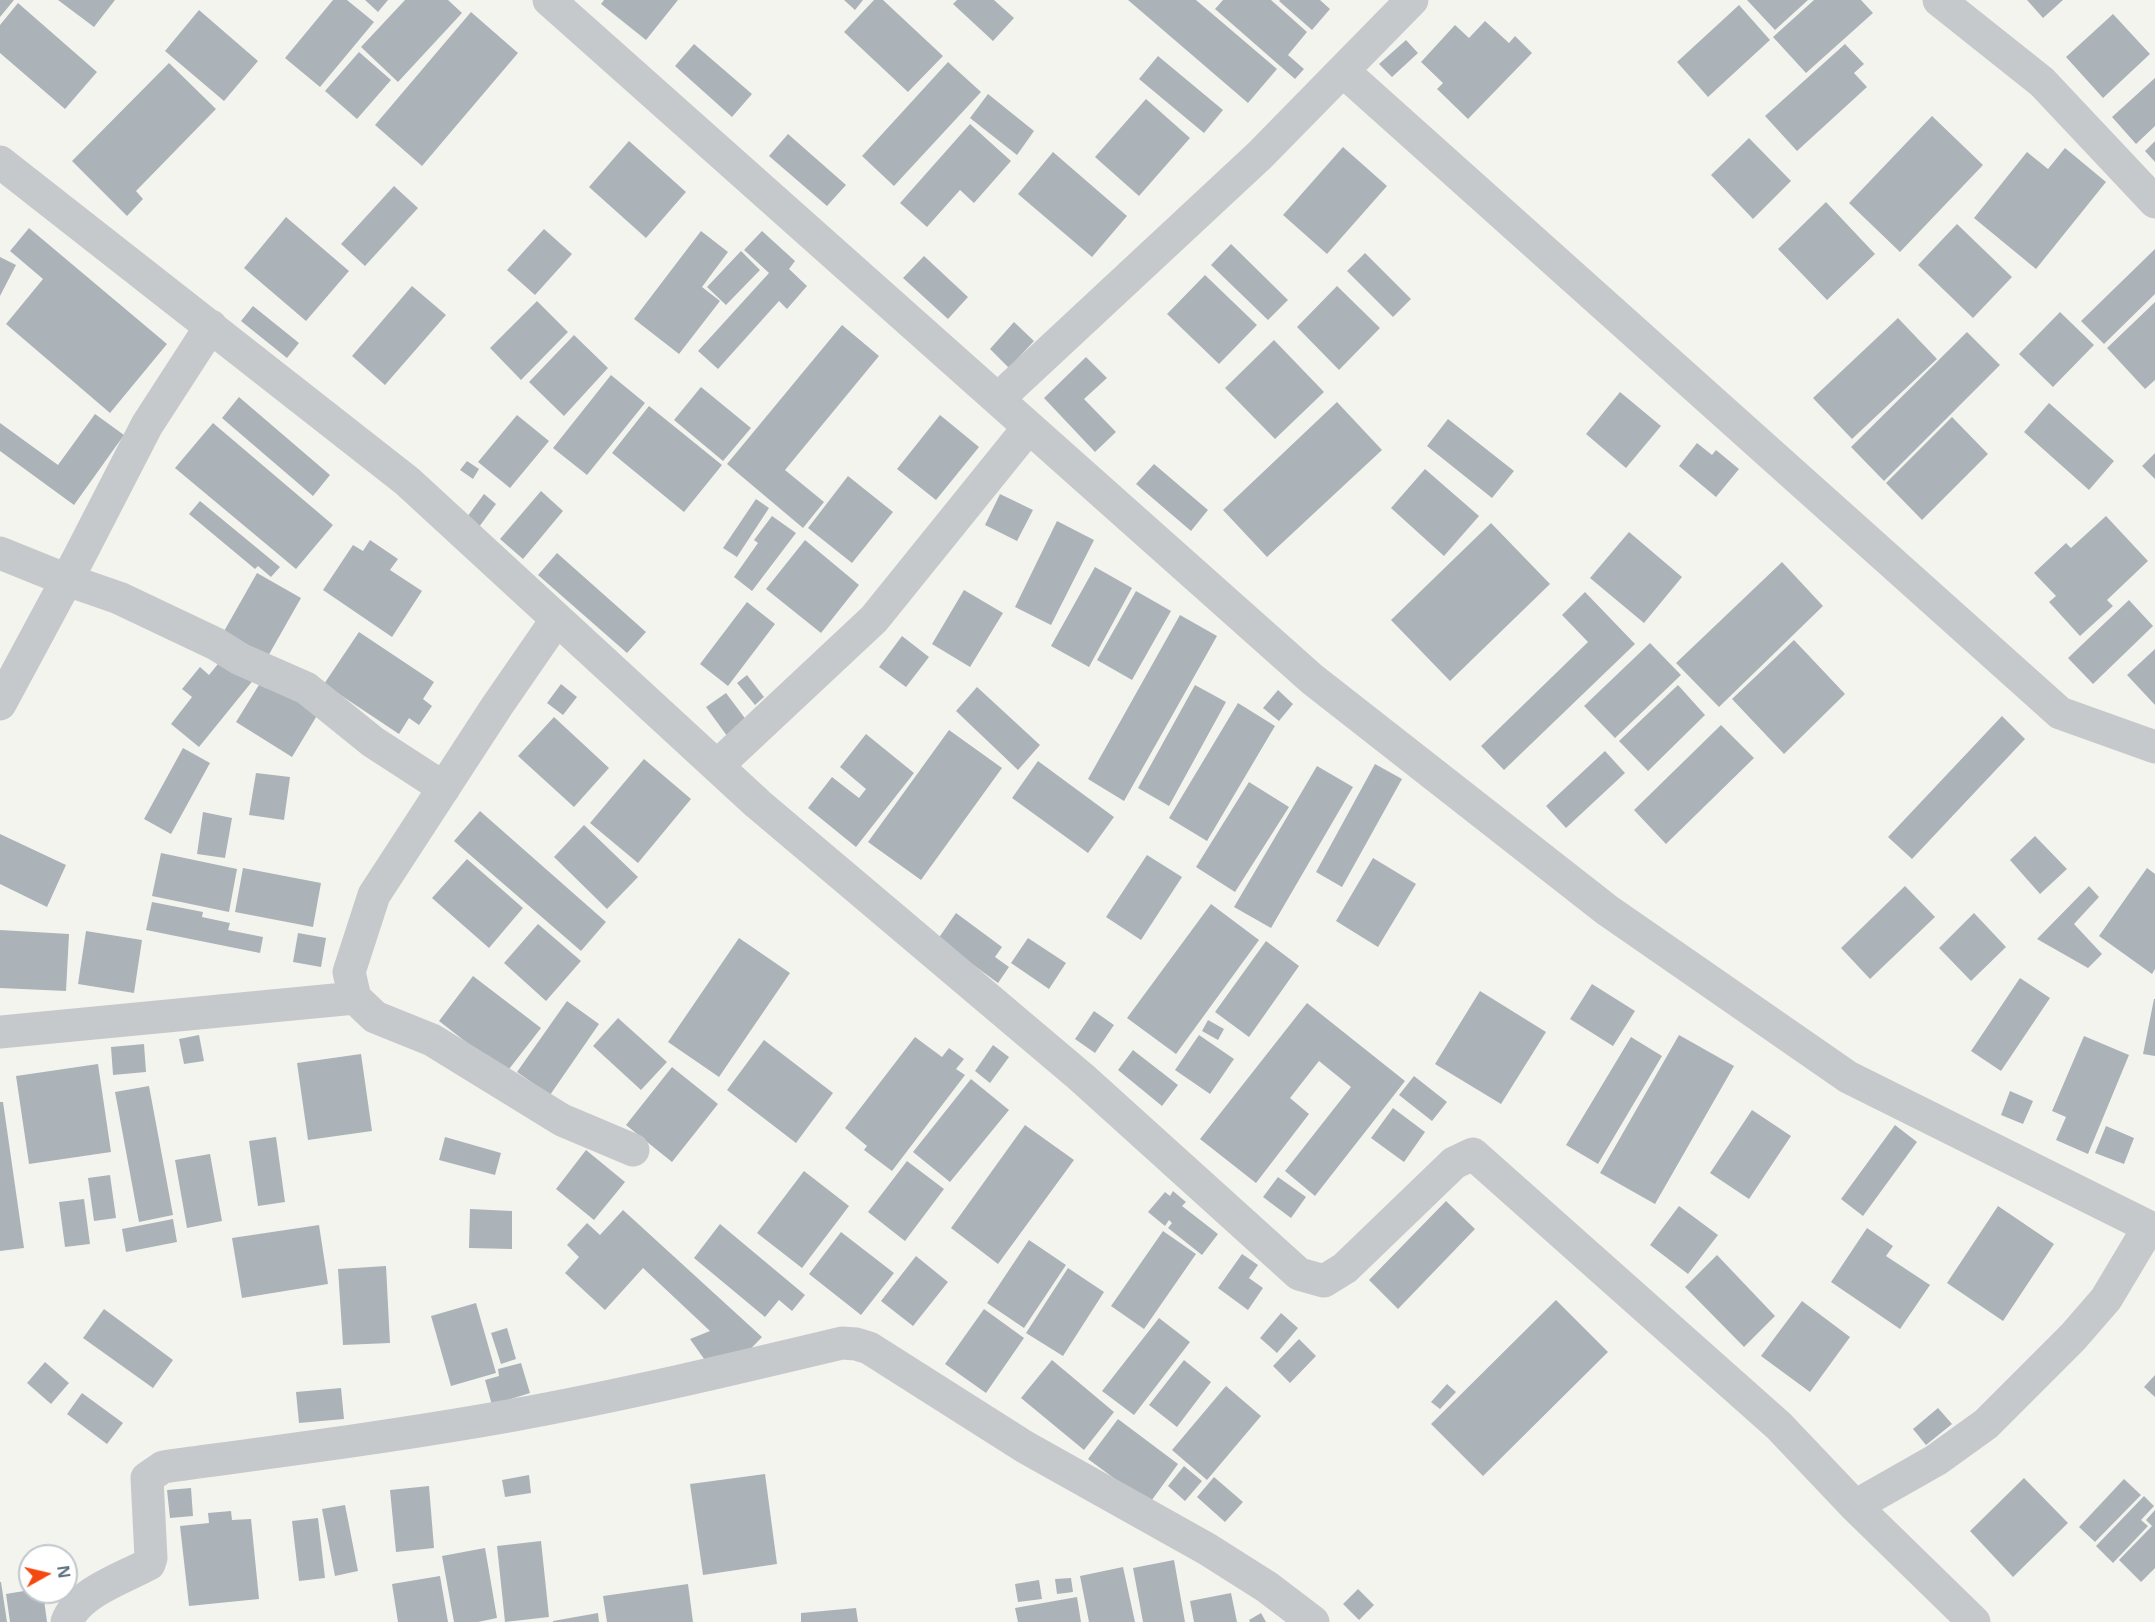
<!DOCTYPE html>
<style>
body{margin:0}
#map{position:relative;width:2155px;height:1622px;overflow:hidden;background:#f4f4ef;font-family:"Noto Sans",sans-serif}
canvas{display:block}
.north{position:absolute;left:18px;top:1544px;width:60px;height:60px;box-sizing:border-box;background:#fff;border:2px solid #bfc7cd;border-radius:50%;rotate:82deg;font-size:16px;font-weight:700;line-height:24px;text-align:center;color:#607383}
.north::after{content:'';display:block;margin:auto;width:21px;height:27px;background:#f34910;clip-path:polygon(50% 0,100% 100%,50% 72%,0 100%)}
</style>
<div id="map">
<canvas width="2155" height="1622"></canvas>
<div class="north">N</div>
</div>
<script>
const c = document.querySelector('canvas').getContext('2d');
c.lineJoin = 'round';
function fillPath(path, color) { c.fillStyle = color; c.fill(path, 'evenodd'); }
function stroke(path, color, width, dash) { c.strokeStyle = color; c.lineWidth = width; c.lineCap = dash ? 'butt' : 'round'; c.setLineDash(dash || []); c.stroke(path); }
fillPath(new Path2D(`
 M0 0H14L0 17Z
 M58 0H115L94 27Z
 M333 0H347L374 22 320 87 285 58Z
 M365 0H388L378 12Z
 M405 0H448L462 13 398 82 361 47Z
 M604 0H678L646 40 601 4Z
 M844 0H863L855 10Z
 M874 0H883L943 56 908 92 844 32Z
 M957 0H994L1014 18 993 41 953 4Z
 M1128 0H1196L1277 69 1248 103Z
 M1223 0H1271L1307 32 1288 55 1304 69 1295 79 1215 9Z
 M1280 0H1320L1330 9 1312 30 1279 1Z
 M1747 0H1808L1775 30Z
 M1814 0H1861L1873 13 1806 73 1773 37Z
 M2027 0H2063L2043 18Z
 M18 3 97 72 65 109 0 53V25Z
 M1739 5 1770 40 1708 97 1677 62Z
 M199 10 258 61 224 101 165 51Z
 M471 12 518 53 422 166 375 125Z
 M2113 14 2150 54 2103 98 2066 57Z
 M1485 21 1509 43 1515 36 1532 53 1468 119 1437 89 1443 83 1421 62 1455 25 1469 38Z
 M1406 40 1418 53 1392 77 1379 64Z
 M694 44 752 94 732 117 675 66Z
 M1845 44 1864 64 1854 73 1867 87 1797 151 1765 116Z
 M359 52 391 80 357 119 325 91Z
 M1158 56 1223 110 1204 133 1139 79Z
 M948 62 981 92 894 186 862 156Z
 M169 63 216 109 136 191 143 199 127 216 72 161Z
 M2155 78V126L2136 144 2112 117Z
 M988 94 1034 131 1017 155 970 118Z
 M1146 99 1190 138 1139 196 1095 157Z
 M1932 116 1983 165 1900 252 1849 203Z
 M970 124 1011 161 974 203 960 190 927 227 900 203Z
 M788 134 846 185 827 206 769 156Z
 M1749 138 1791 181 1753 219 1711 175Z
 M629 141 686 192 646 238 589 187Z
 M2155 141V162L2145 151Z
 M1343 147 1387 186 1327 254 1283 215Z
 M2065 148 2106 182 2036 269 1974 218 2027 152 2048 169Z
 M1053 152 1127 216 1092 257 1018 194Z
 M394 186 418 208 365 266 341 244Z
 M1826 202 1875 254 1827 300 1778 249Z
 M286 217 349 271 306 321 244 268Z
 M1957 224 2012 277 1973 318 1918 265Z
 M29 228 167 344 110 413 6 324 43 279 10 251Z
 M544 229 572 254 535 295 507 270Z
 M701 231 728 252 702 287 720 301 679 354 634 319Z
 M762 231 795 261 789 269 807 286 787 309 779 301 718 369 698 351 769 273 744 250Z
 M1231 244 1288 300 1268 320 1211 265Z
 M2155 249V294L2104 344 2081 321Z
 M741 251 760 270 726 305 707 287Z
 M1365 253 1411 299 1393 317 1347 271Z
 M924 256 968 297 948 319 903 278Z
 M0 257 16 265 0 296Z
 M1205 275 1257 325 1219 364 1167 314Z
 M412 286 446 315 385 385 352 356Z
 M1337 286 1380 328 1339 370 1297 327Z
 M537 301 568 332 521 380 490 348Z
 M2155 302V380L2145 389 2107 348Z
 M253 306 299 343 287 358 241 321Z
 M2060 312 2094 345 2053 387 2019 354Z
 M1898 318 1937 359 1852 439 1813 398Z
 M1014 322 1034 341 1009 368 990 349Z
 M842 325 879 356 785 470 824 502 803 528 727 464Z
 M1967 332 2000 365 1884 481 1851 447Z
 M574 335 608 368 564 416 529 382Z
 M1274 340 1324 392 1275 439 1225 388Z
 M1086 357 1107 378 1084 399 1116 432 1095 452 1044 398Z
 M611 375 645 403 587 475 553 448Z
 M701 387 751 428 723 461 674 420Z
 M1620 392 1661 426 1626 468 1586 434Z
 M239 397 330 475 313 496 222 418Z
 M1337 402 1382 450 1267 557 1223 510Z
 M2049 403 2114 461 2089 490 2024 432Z
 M649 406 722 465 684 512 612 453Z
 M95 414 124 435 74 505 0 451V423L58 465Z
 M517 415 549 441 510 488 478 462Z
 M940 415 979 447 936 500 897 469Z
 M1952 417 1988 454 1922 520 1886 483Z
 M1448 419 1514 471 1492 498 1427 446Z
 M213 423 333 525 296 569 175 468Z
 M1697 443 1712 455 1716 450 1739 469 1716 497 1679 466Z
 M2155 453V479L2142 466Z
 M467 461 479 469 473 479 460 470Z
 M1154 464 1208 510 1191 531 1136 484Z
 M1425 469 1479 516 1444 556 1391 508Z
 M848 476 893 512 852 563 808 528Z
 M541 491 563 511 523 559 500 539Z
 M484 494 496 504 479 527 467 517Z
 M1000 494 1033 510 1017 541 985 525Z
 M756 499 769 508 737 557 723 548Z
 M200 501 280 567 271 577 258 566 255 569 189 514Z
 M772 516 796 533 752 591 734 577 758 543 754 540Z
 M2106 516 2148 561 2107 600 2113 606 2080 636 2049 602 2056 596 2034 573 2066 543 2071 548Z
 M1057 521 1094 540 1051 625 1015 607Z
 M1491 523 1550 584 1450 681 1391 620Z
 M1629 532 1682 577 1644 623 1590 578Z
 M370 540 398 559 390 570 422 591 392 637 323 590 353 545 363 551Z
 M805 540 859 585 821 633 766 589Z
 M557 553 646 632 627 653 538 575Z
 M1782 562 1823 606 1719 707 1676 663Z
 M1095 567 1132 588 1089 667 1051 646Z
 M257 573 301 598 263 665 219 640Z
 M964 590 1003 613 970 667 932 644Z
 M1136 591 1171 611 1132 680 1097 660Z
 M1585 592 1635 644 1504 770 1481 746 1588 642 1562 615Z
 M2129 600 2153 626 2093 684 2068 658Z
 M747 602 775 624 728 686 700 664Z
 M1180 615 1217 636 1124 801 1088 779Z
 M359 632 434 682 423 699 432 706 419 725 409 718 399 734 324 684Z
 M902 636 929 657 906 687 879 667Z
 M1794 640 1845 694 1784 754 1732 699Z
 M1650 643 1681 675 1615 738 1584 706Z
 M2155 649V705L2127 675Z
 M226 654 255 678 199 747 171 724 192 697 182 689 200 667 209 675Z
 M747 675 764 697 755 705 737 683Z
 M262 680 318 714 292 757 236 722Z
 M561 684 577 697 563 715 547 703Z
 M1195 685 1226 702 1169 806 1138 788Z
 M1678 685 1705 715 1648 771 1619 741Z
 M977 687 1040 745 1018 770 956 711Z
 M1278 690 1293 704 1279 721 1263 708Z
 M726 693 750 725 730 740 706 707Z
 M1238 703 1275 726 1207 841 1169 818Z
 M2002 716 2025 739 1912 859 1888 837Z
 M554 717 609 768 574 807 518 756Z
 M1721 725 1754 758 1666 844 1634 810Z
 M949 730 1002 768 921 880 868 842Z
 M866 734 914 773 856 847 808 808 832 777 859 798 866 789 840 767Z
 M183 748 210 763 171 834 144 819Z
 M1605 751 1625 773 1566 828 1546 806Z
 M644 759 691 799 638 863 590 823Z
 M1038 761 1114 817 1088 853 1012 798Z
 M1375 764 1402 779 1342 887 1316 872Z
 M1317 766 1353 787 1271 928 1234 907Z
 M256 773 290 777 284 820 249 815Z
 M1249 782 1289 807 1235 892 1196 867Z
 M480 811 606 922 581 951 454 841Z
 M203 812 232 818 225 858 197 854Z
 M584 825 638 877 607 909 554 857Z
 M0 834 66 865 47 907 0 884Z
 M2035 836 2067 869 2040 894 2010 860Z
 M161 853 237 869 229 912 152 896Z
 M1147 855 1182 877 1141 940 1106 917Z
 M1373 858 1416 884 1378 947 1336 921Z
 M467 859 523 908 489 948 432 898Z
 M243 868 321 883 313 927 235 912Z
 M2147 868 2155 874V969L2152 974 2099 936Z
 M1905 886 1935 917 1870 979 1841 948Z
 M2089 886 2099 897 2074 924 2102 954 2088 968 2037 939Z
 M152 902 203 912 202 917 230 923 228 930 263 937 260 953 146 930Z
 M1211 904 1259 940 1176 1054 1127 1018Z
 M956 913 1002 947 995 957 1009 967 998 983 938 939Z
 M1974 913 2006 947 1971 981 1939 948Z
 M538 924 581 961 546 1001 504 963Z
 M0 930 69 934 66 991 0 988Z
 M86 931 142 940 134 993 78 984Z
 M298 933 326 938 321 967 293 962Z
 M739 938 790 973 719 1077 668 1042Z
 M1028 938 1066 963 1049 989 1011 963Z
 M1266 941 1299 966 1249 1037 1215 1012Z
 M473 976 541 1028 506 1073 439 1021Z
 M2020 978 2050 998 2001 1071 1971 1051Z
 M1592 984 1635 1011 1613 1046 1570 1019Z
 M1480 991 1546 1032 1501 1104 1435 1064Z
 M2154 999H2155V1056L2143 1054Z
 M567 1001 599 1024 550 1095 517 1072Z
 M1307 1003 1405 1081 1315 1196 1285 1171 1351 1087 1319 1061 1290 1098 1309 1114 1256 1183 1200 1139Z
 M1094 1011 1114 1025 1095 1053 1075 1039Z
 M618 1018 667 1062 641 1090 593 1046Z
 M1208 1020 1224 1029 1218 1040 1202 1031Z
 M199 1035 204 1061 184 1064 179 1039Z
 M1199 1035 1234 1059 1210 1094 1175 1070Z
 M1679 1035 1734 1066 1655 1204 1600 1173Z
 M2084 1036 2129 1055 2088 1154 2056 1140 2066 1117 2052 1111Z
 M915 1037 942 1057 949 1048 964 1059 956 1069 965 1075 892 1171 864 1150 867 1146 845 1128Z
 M1631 1037 1662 1056 1598 1164 1566 1145Z
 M764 1040 833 1093 796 1143 727 1090Z
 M144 1044 146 1072 113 1075 111 1047Z
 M993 1045 1009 1057 990 1083 975 1071Z
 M1133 1050 1178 1085 1162 1106 1118 1070Z
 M361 1054 372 1131 308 1140 297 1063Z
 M98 1064 111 1152 29 1164 16 1076Z
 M672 1067 718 1104 672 1162 626 1125Z
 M1414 1076 1447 1102 1432 1121 1399 1095Z
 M971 1079 1009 1110 950 1182 913 1152Z
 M149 1086 173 1215 139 1222 115 1092Z
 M2010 1091 2033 1101 2023 1124 2001 1115Z
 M0 1102H3L24 1248 0 1251Z
 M1393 1108 1425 1132 1404 1162 1371 1138Z
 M1752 1110 1791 1136 1749 1199 1710 1173Z
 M1025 1125 1074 1160 998 1264 951 1228Z
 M1895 1125 1917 1142 1863 1216 1841 1199Z
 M2106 1126 2134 1138 2124 1164 2095 1153Z
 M276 1137 285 1202 258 1206 249 1141Z
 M445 1137 501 1153 495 1175 439 1160Z
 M586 1150 625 1182 594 1220 556 1189Z
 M210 1154 222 1221 187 1228 175 1160Z
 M907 1161 944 1189 905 1241 868 1212Z
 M804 1171 849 1206 802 1268 757 1233Z
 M110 1175 116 1218 94 1221 88 1178Z
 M1278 1177 1306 1197 1291 1218 1263 1197Z
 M1173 1191 1186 1202 1182 1206 1218 1234 1202 1255 1168 1228 1172 1223 1169 1220 1165 1226 1148 1212 1165 1192 1170 1196Z
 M84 1199 90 1244 65 1247 59 1202Z
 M1446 1201 1475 1229 1398 1309 1369 1280Z
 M1679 1206 1718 1235 1688 1274 1650 1245Z
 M1998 1206 2054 1244 2003 1321 1947 1283Z
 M470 1209 512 1211V1249L469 1248Z
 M623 1210 762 1337 741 1359 709 1366 690 1339 710 1331 643 1268 605 1310 565 1273 579 1257 567 1245 587 1223 600 1235Z
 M173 1219 177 1242 126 1252 122 1229Z
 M720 1224 805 1295 792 1311 779 1300 765 1317 694 1258Z
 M319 1225 328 1284 242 1298 232 1238Z
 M1867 1228 1893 1246 1886 1256 1930 1285 1900 1329 1831 1282Z
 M1163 1231 1196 1254 1144 1329 1111 1306Z
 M841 1232 894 1273 861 1315 809 1274Z
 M1029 1240 1066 1265 1024 1328 987 1303Z
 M1242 1254 1258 1265 1249 1278 1263 1288 1248 1310 1218 1288Z
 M1717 1255 1775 1316 1744 1347 1685 1287Z
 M916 1256 948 1282 913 1326 881 1301Z
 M386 1266 390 1343 343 1345 338 1269Z
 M1068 1268 1104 1292 1063 1356 1026 1333Z
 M1556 1300 1608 1352 1483 1476 1431 1424Z
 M1802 1301 1850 1337 1810 1392 1761 1356Z
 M476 1303 496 1373 451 1386 431 1316Z
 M104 1309 173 1360 153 1388 83 1338Z
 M984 1309 1024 1338 986 1393 945 1364Z
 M1281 1313 1298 1328 1277 1353 1260 1338Z
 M1159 1318 1190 1342 1134 1415 1102 1391Z
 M507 1328 516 1359 501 1364 491 1333Z
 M1299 1339 1316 1356 1290 1383 1273 1366Z
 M1052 1360 1114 1412 1084 1450 1021 1398Z
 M1184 1360 1211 1382 1177 1427 1149 1405Z
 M45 1362 69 1383 51 1404 27 1383Z
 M521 1363 530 1393 492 1405 485 1380 499 1376 498 1369Z
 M2155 1375V1397L2144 1387Z
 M1447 1384 1456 1392 1440 1409 1431 1402Z
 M1226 1386 1261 1416 1207 1480 1172 1450Z
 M341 1388 344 1419 299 1423 296 1392Z
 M82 1393 123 1423 107 1444 67 1414Z
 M1938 1408 1952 1424 1926 1445 1913 1429Z
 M1118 1419 1178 1464 1149 1504 1088 1459Z
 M1184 1466 1202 1481 1185 1501 1168 1486Z
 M765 1474 777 1564 703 1575 690 1484Z
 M529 1475 531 1493 505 1497 502 1480Z
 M1214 1477 1243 1502 1225 1522 1197 1497Z
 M2024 1478 2068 1523 2013 1577 1970 1531Z
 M2124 1479 2141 1495 2095 1542 2079 1527Z
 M429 1486 434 1548 396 1552 390 1490Z
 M191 1488 193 1516 170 1518 167 1490Z
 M2144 1496 2154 1506 2141 1520 2148 1526 2113 1563 2096 1546Z
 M345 1505 358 1571 335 1576 322 1509Z
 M2155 1510V1568L2141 1582 2119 1560 2152 1526 2146 1520Z
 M231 1511 232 1520 251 1519 259 1599 189 1606 180 1526 209 1523 208 1513Z
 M318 1518 325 1578 299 1581 292 1521Z
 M541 1541 549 1617 505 1622 497 1546Z
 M485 1548 497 1618 478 1622H454L442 1556Z
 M1174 1560 1185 1622H1143L1133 1568Z
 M1123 1567 1135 1622H1089L1080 1576Z
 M440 1576 448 1622H398L392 1584Z
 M1071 1578 1073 1592 1057 1594 1055 1579Z
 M1039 1580 1042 1599 1018 1602 1015 1584Z
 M0 1582H1L7 1622H0Z
 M688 1584 693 1622H607L603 1596Z
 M1358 1589 1374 1605 1359 1620 1343 1604Z
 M30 1590V1592H43L47 1622H10L6 1594Z
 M1231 1593 1237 1622H1194L1190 1601Z
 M1077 1597 1081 1622H1018L1015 1608Z
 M856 1608 858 1622H801V1613Z
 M598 1613 599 1622H553V1621Z
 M1261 1613 1266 1622H1250L1249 1620Z`), '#abb3b8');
stroke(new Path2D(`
 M549 0 1312 679 1607 910 1848 1077 2149 1227 2155 1228
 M1939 0 2042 82 2155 202
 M1343 71 2060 713 2155 747
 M0 162 407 481 758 804 1081 1077 1299 1274 1324 1281 1345 1268 1454 1163 1473 1154 1779 1426 1855 1506 1974 1622
 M998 399 1260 155 1412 0
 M0 553 67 580 119 598 216 644 240 659 306 688 373 742 444 788
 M557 619 497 706 374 895 349 972 355 998 375 1017 432 1040 562 1120 633 1150
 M0 704 78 559 147 425 211 326
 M717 766 874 619 1029 427
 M0 1032 355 998
 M1855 1506 1936 1460 1986 1424 2073 1337 2106 1299 2149 1227
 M67 1622C77 1593 123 1578 149 1564L151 1558 147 1478 163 1467C280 1451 397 1436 514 1415 624 1395 733 1369 842 1343L856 1344 869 1348 1025 1447 1207 1549 1267 1587 1313 1622`), '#c6c9cc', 33);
</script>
